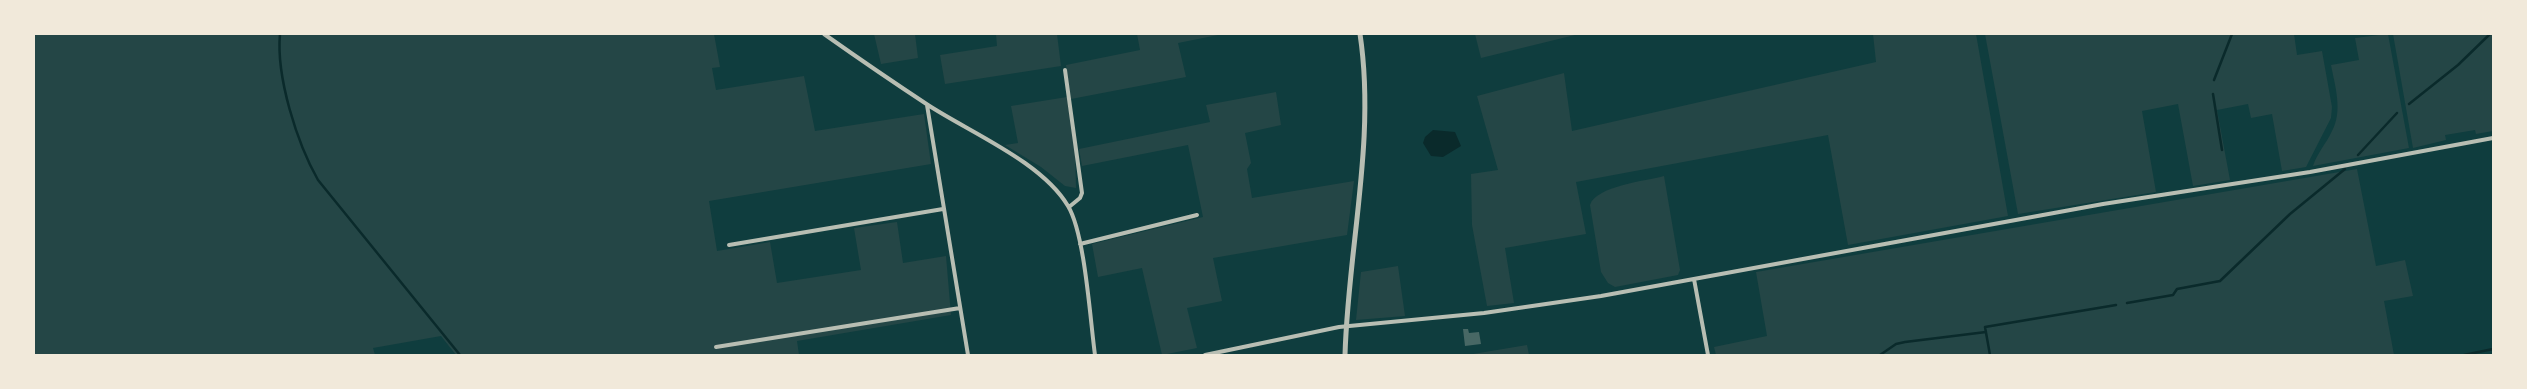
<!DOCTYPE html>
<style>
body{margin:0}
#map{position:relative;width:2527px;height:389px;overflow:hidden;background:#0f3d3e;font-family:Jost,sans-serif}
canvas{display:block}
.frame{position:absolute;inset:0;border:35px solid #f1e9da;pointer-events:none}
</style>
<div id="map">
<canvas width="2527" height="389"></canvas>
<div class="frame"></div>
</div>
<script>
const c = document.querySelector('canvas').getContext('2d');
c.lineJoin = 'round';
function fillPath(path, color) { c.fillStyle = color; c.fill(path, 'evenodd'); }
function stroke(path, color, width, dash) { c.strokeStyle = color; c.lineWidth = width; c.lineCap = dash ? 'butt' : 'round'; c.setLineDash(dash || []); c.stroke(path); }
fillPath(new Path2D(`
 M34 34H714L720 67 712 68 716 90 804 76 815 131 924 114 931 164 709 201 717 251 770 242 777 283 861 270 854 228 897 222 903 263 946 256 951 315 797 341 799 355H456L441 336 373 348 375 355H34Z
 M874 34H915L918 58 881 64Z
 M996 34H1057L1061 66 945 84 940 55 997 46Z
 M1137 34H1223L1178 43 1186 77 1071 99 1066 65 1140 50Z
 M1475 34H1579L1481 58Z
 M1873 34H1976L2008 216 1848 245 1828 135 1576 182 1586 234 1505 248 1514 303 1487 306 1472 225 1471 174 1498 170 1477 96 1564 73 1572 131 1876 62Z
 M1985 34H2294L2297 55 2322 51 2332 107 2331 118 2306 167 2282 171 2272 114 2251 118 2248 104 2217 110 2230 180 2193 186 2178 104 2142 111 2156 192 2018 214Z
 M2388 34 2409 148 2313 166C2317 153 2326 144 2332 131 2343 111 2335 86 2331 65L2359 60 2355 38Z
 M2393 34H2493V131L2476 134 2475 130 2445 135 2446 140 2413 148Z
 M1276 92 1281 125 1245 133 1251 163 1247 169 1252 198 1354 181 1347 235 1213 258 1222 301 1187 308 1197 348 1162 355 1142 268 1098 277 1092 244 1203 217 1188 145 1082 166 1079 149 1210 122 1206 105Z
 M1067 97 1075 148 1076 188 1065 186 1041 167 1005 145 1018 143 1011 106Z
 M2357 169 2376 266 2405 260 2413 296 2384 301 2394 355H1716L1714 347 1767 336 1756 272Z
 M1664 176 1680 270 1678 275 1615 287 1608 283 1601 272 1590 205C1596 186 1646 181 1664 176Z
 M1398 266 1405 316 1356 320 1361 272Z
 M1527 345 1529 355H1467Z`), '#244646');
fillPath(new Path2D(`
 M1433 130 1455 132 1461 146 1443 157 1431 156 1423 143 1425 137Z`), '#0a2a2b');
stroke(new Path2D(`
 M280 34C276 77 297 143 318 180L460 355
 M2214 80 2232 34
 M2213 94 2222 150
 M2409 104 2458 65 2490 34
 M2358 155 2397 113
 M2127 303 2173 295 2177 289 2220 281 2290 214 2345 169
 M1880 355 1896 344 1905 342 1986 332
 M1990 355 1985 327 2116 305
 M2464 355 2493 349`), '#0a2a2b', 2.5);
fillPath(new Path2D(`
 M1463 329H1468L1469 333 1479 332 1481 344 1465 346Z`), '#486865');
stroke(new Path2D(`
 M824 34C858 58 893 82 928 105 971 133 1042 162 1068 206 1085 234 1090 319 1095 355
 M1065 70 1082 193 1080 198 1069 207
 M927 105 968 355
 M1080 244 1197 215
 M729 245 943 209
 M1694 279 1708 355
 M716 347 960 308
 M1205 355 1339 327 1484 313 1601 296 2103 204 2310 172 2493 138`), '#b8beb3', 4);
stroke(new Path2D(`
 M1345 355C1348 248 1376 140 1360 34`), '#b8beb3', 5);
</script>
